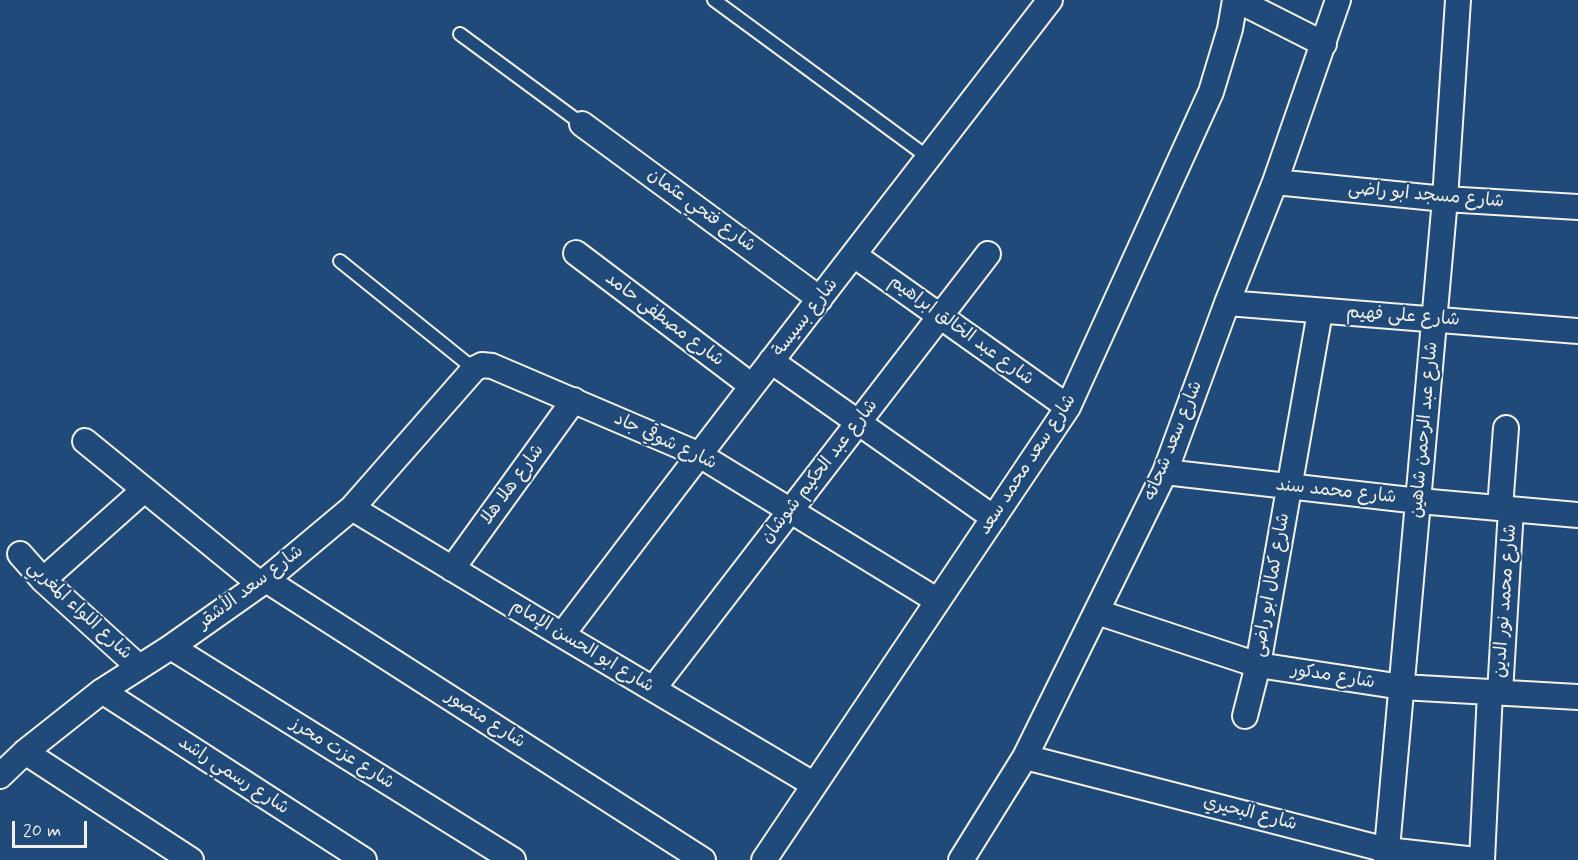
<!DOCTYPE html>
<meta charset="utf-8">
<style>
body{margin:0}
#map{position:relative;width:1578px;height:860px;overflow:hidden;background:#1f4a7a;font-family:Mynerve,sans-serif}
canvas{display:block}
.scale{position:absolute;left:12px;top:821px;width:75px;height:27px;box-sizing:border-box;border:3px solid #f4f1e8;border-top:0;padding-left:8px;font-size:18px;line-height:21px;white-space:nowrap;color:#f4f1e8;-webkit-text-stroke:4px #1f4a7a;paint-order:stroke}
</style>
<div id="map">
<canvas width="1578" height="860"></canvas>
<div class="scale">20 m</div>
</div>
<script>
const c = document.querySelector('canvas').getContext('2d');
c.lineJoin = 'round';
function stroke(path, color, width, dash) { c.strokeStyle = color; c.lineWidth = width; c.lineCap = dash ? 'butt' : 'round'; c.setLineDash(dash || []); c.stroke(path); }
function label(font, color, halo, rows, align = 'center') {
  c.font = font + ' Mynerve,"Playpen Sans Arabic",sans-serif'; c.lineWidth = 4.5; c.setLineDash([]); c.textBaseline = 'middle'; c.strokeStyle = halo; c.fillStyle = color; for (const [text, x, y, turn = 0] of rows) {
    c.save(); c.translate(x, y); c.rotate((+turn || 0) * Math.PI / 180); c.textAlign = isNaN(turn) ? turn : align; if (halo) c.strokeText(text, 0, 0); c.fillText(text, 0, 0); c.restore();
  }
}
const lane = new Path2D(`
 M714 0 929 158
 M460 34 582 124
 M340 261 474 369`);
const street = new Path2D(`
 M1237 0 1324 44
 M582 124 820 299
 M1275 182 1445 199 1578 207
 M576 253 752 386
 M854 255 1068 407
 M1227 303 1578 331
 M771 361 994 518
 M85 441 260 584
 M1165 472 1419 501 1578 515
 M352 508 562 635 813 784
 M1500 508 1506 428
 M20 554 43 580 139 667
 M452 569 574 400
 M43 580 144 490
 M266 580 703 860
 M1097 612 1258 665 1402 687 1578 697
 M562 635C723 422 887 212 1050 0
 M171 647 513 860
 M653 689 988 254
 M102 691 364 860
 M1500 693 1511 509
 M1245 716 1258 665 1320 312
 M25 752 191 860
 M1025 757 1387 850 1476 860
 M0 776 25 752 102 691 171 647 266 580 352 508 474 369 482 365 492 366 698 454 938 601
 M764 860 1068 407 1211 92 1230 29 1235 0
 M961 860 1025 757 1165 472 1227 303 1275 182 1338 0
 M1386 860 1445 199 1458 0
 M1482 860 1490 692`);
stroke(lane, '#f4f1e8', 16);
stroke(street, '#f4f1e8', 28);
stroke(lane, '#1f4a7a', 12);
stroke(street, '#1f4a7a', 24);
label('18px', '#f4f1e8', '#1f4a7a', [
 ["شارع مسجد ابو راضى",1426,196,5],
 ["شارع فتحي عثمان",701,211,36],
 ["شارع على فهيم",1403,317,4],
 ["شارع بسيسة",806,318,-52],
 ["شارع مصطفى حامد",664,320,37],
 ["شارع عبد الخالق ابراهيم",961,331,36],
 ["شارع عبد الرحمن شاهين",1425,430,-85],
 ["شارع سعد شحاته",1174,441,-68],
 ["شارع شوقي جاد",665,442,25],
 ["شارع سعد محمد سعد",1028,465,-57],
 ["شارع عبد الحكيم شوشان",820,472,-52],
 ["شارع هلا هلا",513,485,-54],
 ["شارع محمد سند",1336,492,6],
 ["شارع كمال ابو راضى",1272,585,-80],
 ["شارع سعد الأشقر",251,588,-37],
 ["شارع محمد نور الدين",1506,601,-86],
 ["شارع اللواء المغربي",79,611,43],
 ["شارع ابو الحسن الإمام",582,647,31],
 ["شارع مدكور",1333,677,9],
 ["شارع منصور",485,720,33],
 ["شارع عزت محرز",342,754,32],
 ["شارع رسمي راشد",233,776,33],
 ["شارع البحيري",1250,814,14]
]);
</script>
